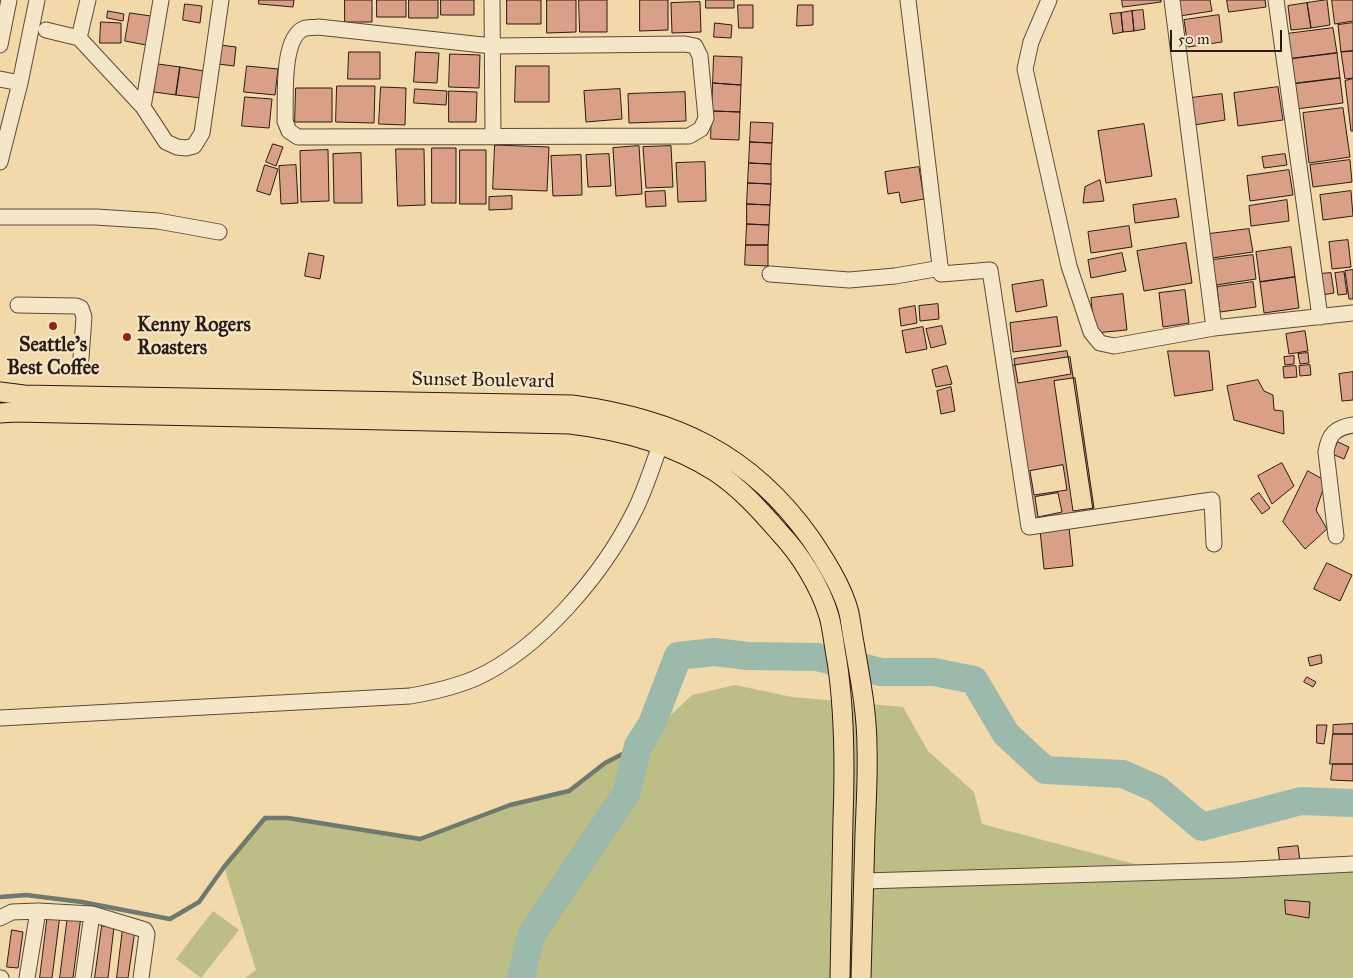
<!DOCTYPE html>
<style>
body{margin:0}
#map{position:relative;width:1353px;height:978px;overflow:hidden;background:#f1d9aa;font-family:"IM FELL Great Primer",serif}
canvas{display:block}
.scale{position:absolute;left:1170px;top:30px;width:112px;height:22px;box-sizing:border-box;border:2px solid #2b1b15;border-top:0;padding-left:6px;font-size:15px;line-height:18px;white-space:nowrap;color:#2b1b15;-webkit-text-stroke:4px #f6e6c8;paint-order:stroke}
</style>
<div id="map">
<canvas width="1353" height="978"></canvas>
<div class="scale">50 m</div>
</div>
<script>
const c = document.querySelector('canvas').getContext('2d');
c.lineJoin = 'round';
function fillPath(path, color) { c.fillStyle = color; c.fill(path, 'evenodd'); }
function stroke(path, color, width, dash) { c.strokeStyle = color; c.lineWidth = width; c.lineCap = dash ? 'butt' : 'round'; c.setLineDash(dash || []); c.stroke(path); }
function label(font, color, halo, rows, align = 'center') {
  c.font = font + ' "IM FELL Great Primer",serif'; c.lineWidth = 4.5; c.setLineDash([]); c.textBaseline = 'middle'; c.strokeStyle = halo; c.fillStyle = color; for (const [text, x, y, turn = 0] of rows) {
    c.save(); c.translate(x, y); c.rotate((+turn || 0) * Math.PI / 180); c.textAlign = isNaN(turn) ? turn : align; if (halo) c.strokeText(text, 0, 0); c.fillText(text, 0, 0); c.restore();
  }
}
fillPath(new Path2D(`
 M735 685 792 697 903 707 928 751 974 792 982 824 1165 872 1353 864V978H245L256 970 224 867 265 818H288L420 839 510 805 569 792 605 763 638 746 692 695Z
 M213 911 239 930 201 978 176 959Z`), '#bdbe86');
stroke(new Path2D(`
 M0 897 26 895 82 902 170 919 199 902 224 867 265 818H288L420 839 510 805 569 791 605 763 638 746`), '#6e7a70', 4.5);
stroke(new Path2D(`
 M521 978 531 935 626 794 638 746 652 724 678 656 714 652 748 656 817 657 881 672H934L974 680 1006 734 1045 770 1123 774 1157 789 1202 827 1301 801 1353 803`), '#9bbaac', 28);
const building = new Path2D(`
 M259 0H294L293 7 259 4Z
 M345 0H372V22H345Z
 M377 0H406V17H377Z
 M409 0H438V18H409Z
 M441 0H474V15H441Z
 M507 0H541V24H507Z
 M547 0H576V32L547 33Z
 M579 0H607V32H580Z
 M640 0H668V30L640 31Z
 M706 0H734V8H706Z
 M1122 0H1161V2L1123 7Z
 M1178 0H1210L1212 11 1180 16Z
 M1227 0H1265L1266 7 1229 12Z
 M1327 0 1330 25 1311 28 1307 3Z
 M1332 0H1353V21L1335 24Z
 M700 2 701 32 672 33 671 3Z
 M1307 3 1311 28 1291 30 1288 6Z
 M185 4 202 6 200 23 183 20Z
 M738 5H753V28H739Z
 M798 5H813V25L797 26Z
 M1143 10 1145 29 1134 31 1132 11Z
 M108 11 124 14 123 21 107 18Z
 M1132 11 1134 31 1123 32 1121 13Z
 M130 13 151 16 146 45 125 41Z
 M1121 13 1123 32 1113 34 1110 14Z
 M1219 15 1222 42 1188 47 1184 20Z
 M101 22 121 23V43H100Z
 M715 23 732 25 731 38 714 37Z
 M1353 23V51L1341 52 1338 25Z
 M1333 28 1337 53 1289 59 1286 34Z
 M220 45 236 47 234 66 218 64Z
 M1353 51V78L1345 79 1341 52Z
 M349 52H380V79H348Z
 M416 52 439 53 437 83 414 82Z
 M1337 53 1340 78 1292 84 1289 59Z
 M450 54 480 55 479 88 449 87Z
 M714 56 742 57 741 85 713 83Z
 M158 64 180 67 176 95 154 92Z
 M247 66 278 69 275 95 244 92Z
 M516 66H549V102H515Z
 M180 67 204 71 201 98 176 95Z
 M1340 78 1343 103 1296 109 1292 84Z
 M1353 79V131H1351L1345 81Z
 M713 83 741 85 740 112 712 111Z
 M337 86H375L374 123 336 122Z
 M381 87 406 88 405 125 379 124Z
 M1278 87 1283 120 1238 126 1234 93Z
 M296 88H332V122H295Z
 M415 89 447 91 446 105 414 103Z
 M620 89 622 119 586 122 584 91Z
 M449 91 477 92 476 122H449Z
 M685 92 686 121 629 123 628 94Z
 M1222 94 1225 120 1194 125 1191 98Z
 M245 97 272 99 269 128 242 126Z
 M1343 108 1350 157 1309 163 1303 113Z
 M712 111 740 112 739 140 711 139Z
 M751 122 773 123 772 143 750 142Z
 M1144 124 1152 176 1106 183 1098 131Z
 M750 142 772 143 771 164 749 163Z
 M273 144 283 147 276 166 266 162Z
 M495 145 549 147 547 191 493 189Z
 M639 146 642 194 616 196 613 148Z
 M671 146 673 187 646 188 643 147Z
 M432 148H456V203H432Z
 M396 149H424L425 205 398 206Z
 M328 150 329 201 301 202 300 151Z
 M460 150H486V204H460Z
 M361 153 362 203H334L333 154Z
 M609 154 611 186 588 187 586 155Z
 M1285 154 1287 165 1264 168 1262 157Z
 M581 155 582 195 553 196 551 156Z
 M1350 160 1352 182 1313 187 1310 165Z
 M705 162 706 201 678 202 676 163Z
 M749 163 771 164V184L748 183Z
 M265 165 278 169 270 195 257 191Z
 M296 165 298 203 281 204 279 166Z
 M919 167 924 199 901 203 899 192 888 194 885 172Z
 M1289 170 1293 195 1250 201 1247 176Z
 M1100 180 1104 201 1083 203 1085 187Z
 M748 183 771 184 770 205 747 204Z
 M665 191 666 206 646 207 645 192Z
 M1351 191 1353 216 1323 220 1320 195Z
 M512 196V209L489 210V197Z
 M1176 199 1179 217 1135 223 1133 205Z
 M1287 200 1289 221 1251 226 1249 206Z
 M747 204 770 205 769 225 747 224Z
 M747 224 769 225 768 245H746Z
 M1129 226 1132 247 1091 253 1088 232Z
 M1249 229 1253 252 1212 258 1209 234Z
 M1348 240 1351 267 1332 269 1329 242Z
 M1186 243 1192 283 1144 291 1137 251Z
 M746 245H768V266L745 265Z
 M1291 247 1295 277 1260 282 1256 252Z
 M309 253 324 256 320 279 305 276Z
 M1122 253 1126 271 1091 278 1088 260Z
 M1253 255 1256 279 1216 285 1212 260Z
 M1353 270V299H1349L1345 271Z
 M1344 272 1347 294 1338 295 1335 273Z
 M1331 273 1334 293 1322 295 1319 274Z
 M1295 277 1299 308 1264 313 1260 282Z
 M1043 280 1047 306 1016 312 1012 285Z
 M1253 282 1256 307 1220 312 1217 287Z
 M1185 290 1189 323 1163 327 1159 293Z
 M1123 294 1127 330 1094 333 1091 298Z
 M938 304 939 319 920 321 919 306Z
 M915 306 917 323 901 326 899 309Z
 M1057 317 1061 346 1013 352 1010 323Z
 M942 326 946 344 931 348 926 329Z
 M923 327 927 349 906 353 902 331Z
 M1305 331 1308 351 1289 354 1286 334Z
 M1067 351 1071 374 1018 383 1014 359Z
 M1168 351H1209L1213 390 1175 396Z
 M1308 353 1309 363 1300 364 1298 354Z
 M1294 356V364L1285 365 1284 357Z
 M1070 357 1093 510 1034 519 1010 366Z
 M1310 365 1311 375 1300 376 1299 366Z
 M947 366 952 384 936 387 932 370Z
 M1296 366 1297 377 1284 378 1283 367Z
 M1353 372V400L1342 401 1339 374Z
 M1075 378 1094 508 1073 511 1054 381Z
 M1258 380 1264 391 1273 395 1274 410 1283 411 1284 434 1234 420 1227 386Z
 M951 387 955 411 941 414 937 391Z
 M1338 442 1349 447 1344 459 1332 454Z
 M1282 463 1294 486 1272 504 1258 476Z
 M1063 465 1067 490 1034 495 1030 471Z
 M1308 471 1326 481 1316 510 1327 529 1305 549 1283 522Z
 M1058 493 1062 512 1038 517 1035 497Z
 M1259 493 1270 508 1262 514 1251 499Z
 M1069 527 1073 566 1044 569 1040 530Z
 M1327 563 1352 575 1340 601 1314 589Z
 M1321 655 1322 663 1310 666 1308 658Z
 M1307 677 1316 682 1313 687 1304 682Z
 M1353 724V734H1333V725Z
 M1317 725H1327L1324 744 1317 743Z
 M1333 734H1353V764H1330Z
 M1333 764H1353V781L1331 780Z
 M1298 846 1300 861 1280 864 1278 848Z
 M1285 900 1310 902 1309 918 1286 914Z
 M48 913 60 915 52 978H40Z
 M68 915 81 916 73 978H60Z
 M102 926 114 927 108 978H95Z
 M123 928 135 930 128 978H117Z
 M12 930 23 932 18 968 7 967Z`);
fillPath(building, '#da9f87');
stroke(building, '#2b1b15', 1);
const minor = new Path2D(`
 M492 0 493 137
 M908 0 941 274 990 270 1029 527 1212 500 1214 544
 M1049 0 1031 42 1025 69 1069 266 1091 332 1100 343 1114 346 1214 328 1353 313
 M1172 0 1214 328
 M1276 0 1320 317
 M318 27 492 46 685 44 695 46 700 56 706 118 701 129 689 136 298 137 289 131 285 121C286 100 281 40 303 29 307 27 314 28 318 27Z
 M46 30 79 38 143 107 166 142 177 147 186 148 194 146 202 133 221 0
 M79 38 88 0
 M0 45 9 0
 M0 79 20 83
 M143 107 161 0
 M0 162 20 83 37 0
 M0 217H96L158 221 219 232
 M770 274 849 280 895 276 941 268
 M18 305 76 306 81 308 84 317 81 358
 M1336 536 1326 452C1329 434 1335 428 1353 425
 M0 718 410 696C433 692 455 687 476 678 540 649 603 574 634 512 646 489 655 458 664 434
 M864 881 1235 870 1353 864
 M38 911 92 914 145 930 147 934 141 978
 M0 918 12 912 38 911 27 978
 M0 978H1
 M83 978 92 914`);
const major = new Path2D(`
 M0 392 24 395 572 405C675 419 750 453 811 539 825 560 843 588 849 613 851 623 852 633 854 643 860 678 867 712 867 748 868 776 866 806 865 834 864 882 862 930 861 978
 M0 413 16 412 570 424C621 430 673 444 716 472 740 488 760 510 779 532 800 554 820 586 829 616 833 631 834 646 837 661 845 714 845 766 843 819 842 872 841 925 840 978`);
stroke(minor, '#5c4a3a', 17);
stroke(major, '#2b1b15', 21);
stroke(minor, '#f6e6c8', 15);
stroke(major, '#f1d9aa', 19);
for (const [x, y, r, color] of [
 [53,326,5,"#8f2418"],
 [127,337,5,"#8f2418"]
]) { const dot = new Path2D(); dot.arc(x, y, r, 0, 2 * Math.PI); c.fillStyle = color; c.fill(dot); stroke(dot, '#f6e6c8', 2); }
label('bold 20px', '#2b1b15', '#f6e6c8', [
 ["Kenny Rogers",137,326],
 ["Roasters",137,349],
 ["Seattle's",53,346,"center"],
 ["Best Coffee",53,369,"center"]
], 'left');
label('20px', '#2b1b15', '#f6e6c8', [
 ["Sunset Boulevard",483,381,1]
]);
</script>
